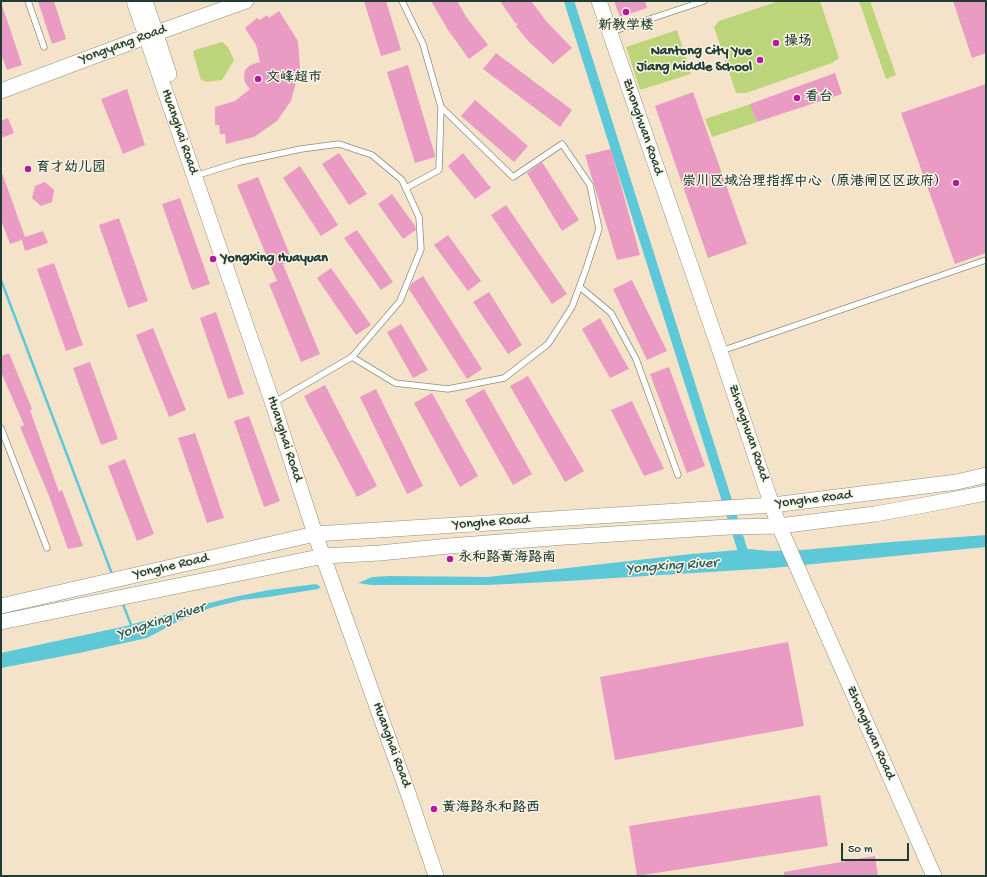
<!DOCTYPE html>
<meta charset="utf-8">
<style>
body{margin:0}
#map{position:relative;width:987px;height:877px;overflow:hidden;background:#f5e3c9;font-family:"Gochi Hand",sans-serif}
canvas{display:block}
.frame{position:absolute;inset:0;border:2px solid #1f3d34;pointer-events:none}
.scale{position:absolute;left:841px;top:843px;width:68px;height:18px;box-sizing:border-box;border:2px solid #1f3d34;border-top:0;padding-left:5px;font-size:12px;line-height:14px;white-space:nowrap;color:#1f3d34;-webkit-text-stroke:3px #fcf5e5;paint-order:stroke}
</style>
<div id="map">
<canvas width="987" height="877"></canvas>
<div class="frame"></div>
<div class="scale">50 m</div>
</div>
<script>
const c = document.querySelector('canvas').getContext('2d');
c.lineJoin = 'round';
function fillPath(path, color) { c.fillStyle = color; c.fill(path, 'evenodd'); }
function stroke(path, color, width, dash) { c.strokeStyle = color; c.lineWidth = width; c.lineCap = dash ? 'butt' : 'round'; c.setLineDash(dash || []); c.stroke(path); }
function label(font, color, halo, rows, align = 'center') {
  c.font = font + ' "Gochi Hand","LXGW WenKai TC",sans-serif'; c.lineWidth = 3; c.setLineDash([]); c.textBaseline = 'middle'; c.strokeStyle = halo; c.fillStyle = color; for (const [text, x, y, turn = 0] of rows) {
    c.save(); c.translate(x, y); c.rotate((+turn || 0) * Math.PI / 180); c.textAlign = isNaN(turn) ? turn : align; if (halo) c.strokeText(text, 0, 0); c.fillText(text, 0, 0); c.restore();
  }
}
fillPath(new Path2D(`
 M779 1H820L839 58 832 63 746 93H736L714 27 719 21Z
 M859 1H870L896 75 886 79Z
 M677 30 691 74 640 90 626 47Z
 M222 42 228 47 234 60 222 80 207 82 201 80 193 52 195 50Z
 M751 104 757 122 712 137 705 119Z`), '#bcd57a');
fillPath(new Path2D(`
 M986 535V547L773 568 567 581 487 585H371L358 583 372 577 390 576 488 577 691 554 750 549 769 551 802 550 891 542Z
 M316 584 321 587 318 589 268 597 242 600 210 608 177 622 147 638 79 653 1 668V653L126 626 201 605 234 597 269 590Z`), '#5dc8d8');
stroke(new Path2D(`
 M1 280 112 574
 M122 602 132 627`), '#5dc8d8', 2.5);
stroke(new Path2D(`
 M569 1 746 561`), '#5dc8d8', 10);
fillPath(new Path2D(`
 M38 1H54L66 39 52 44Z
 M364 1H386L401 50 381 56Z
 M431 1H457L467 18 488 45 469 59 448 30Z
 M500 1H531L547 22 572 48 553 64 528 41 516 26 519 22 516 24Z
 M614 1H645L647 8 620 17Z
 M953 1H986V53L972 58Z
 M1 5H2L22 65 7 70 1 54Z
 M279 11 298 41 300 68 291 101 277 121 254 137 226 144 225 134H220L219 125H215V107L235 101 250 89 245 83 244 77 245 70 250 65 260 62 256 45 245 28 257 18 260 20 267 15 269 18Z
 M496 53 572 110 560 127 483 69Z
 M408 65 435 155V157L415 163 387 72Z
 M835 73 842 94 757 122 750 104Z
 M986 84V253L955 264 901 113Z
 M127 89 145 145 123 154 101 99Z
 M693 92 747 244 708 258 655 106Z
 M475 100 528 146 514 162 461 116Z
 M8 118 14 133 1 138V121Z
 M611 149 640 255 617 260 585 155Z
 M339 153 367 194 349 205 322 164Z
 M463 153 491 188 475 199 448 166Z
 M542 162 579 220 562 231 527 173Z
 M300 166 338 225 321 236 283 178Z
 M1 173H2L25 237 43 231 48 243 25 251 22 240 10 244 1 220Z
 M258 177 292 260 283 264 320 354 301 362 269 284 277 281 237 185Z
 M45 182 54 190 52 202 41 206 32 198 35 186Z
 M392 194 415 226 416 230 403 239 378 204Z
 M180 198 210 284 192 290 162 204Z
 M506 205 567 294 552 304 491 215Z
 M119 218 148 301 128 308 99 225Z
 M357 230 393 282 381 290 344 238Z
 M448 235 481 281 468 291 434 245Z
 M54 263 83 345 66 351 37 269Z
 M331 268 371 325 356 335 317 278Z
 M423 276 482 369 467 379 409 289 412 283Z
 M632 280 667 351 647 360 613 289Z
 M489 292 522 345 508 354 473 302Z
 M216 312 244 394 228 399 200 318Z
 M600 318 629 369 610 378 582 329Z
 M401 324 428 370 413 378 387 332Z
 M153 328 186 410 169 417 136 335Z
 M9 353 32 409 30 410 59 492 62 490 83 546 68 549 49 496 20 427 24 425 1 372V356Z
 M90 362 118 439 101 445 73 368Z
 M669 367 705 466 687 473 650 374Z
 M528 376 584 471 565 482 510 386Z
 M325 385 377 486 357 497 304 396Z
 M376 389 423 486 407 494 360 397Z
 M484 389 532 474 513 485 465 400Z
 M432 393 478 476 460 487 414 403Z
 M632 401 664 469 644 476 611 410Z
 M249 416 280 501 264 507 234 421Z
 M195 433 224 518 207 523 178 438Z
 M125 459 154 534 137 541 108 466Z
 M788 642 804 726 615 760 600 677Z
 M820 795 828 846 637 876 629 826Z
 M875 856 878 876H784V872Z`), '#e99bc4');
const lane = new Path2D(`
 M28 1 44 47
 M611 32 704 1
 M195 176 240 162 301 149 339 144 372 155 402 180 419 217 421 249 400 301 352 357 280 399 272 401
 M406 188 439 170 441 107
 M580 287 611 313 636 359 678 475
 M721 351 986 260
 M352 357 395 383 448 389 504 378 548 344 572 307 586 269 599 229 590 185 562 144 513 177 441 107 423 44 402 1
 M1 428 47 548`);
const secondary = new Path2D(`
 M134 1 272 401 315 534 408 793 436 876
 M145 1 169 74
 M599 1 720 351 779 526 934 876
 M1 91 145 37 246 1
 M1 606 315 534 773 505 957 482 986 475
 M1 622 324 556 380 553 449 546 565 537 729 527 779 526 875 514 930 504 986 493`);
stroke(lane, '#8a907e', 7);
stroke(secondary, '#8a907e', 16);
stroke(lane, '#fff', 5.5);
stroke(secondary, '#fff', 15);
for (const [x, y, r, color] of [
 [626,12,4,"#b5179e"],
 [776,43,4,"#b5179e"],
 [760,60,4,"#b5179e"],
 [258,79,4,"#b5179e"],
 [797,98,4,"#b5179e"],
 [28,169,4,"#b5179e"],
 [956,183,4,"#b5179e"],
 [213,259,4,"#b5179e"],
 [450,559,4,"#b5179e"],
 [434,809,4,"#b5179e"]
]) { const dot = new Path2D(); dot.arc(x, y, r, 0, 2 * Math.PI); c.fillStyle = color; c.fill(dot); stroke(dot, '#fcf5e5', 1.5); }
label('bold 14px', '#1f3d34', '#fcf5e5', [
 ["新教学楼",626,27,"center"],
 ["操场",784,43],
 ["Nantong City Yue",752,52,"right"],
 ["Jiang Middle School",752,68,"right"],
 ["文峰超市",266,79],
 ["看台",805,98],
 ["育才幼儿园",36,169],
 ["崇川区域治理指挥中心（原港闸区区政府）",948,183,"right"],
 ["Yongxing Huayuan",221,259],
 ["永和路黄海路南",458,559],
 ["黄海路永和路西",442,809]
], 'left');
label('14px', '#1f3d34', '#fcf5e5', [
 ["Yongyang Road",123,45,-20],
 ["Zhonghuan Road",642,127,71],
 ["Huanghai Road",179,132,71],
 ["Zhonghuan Road",748,433,71],
 ["Huanghai Road",284,439,72],
 ["Yonghe Road",814,500,-7],
 ["Yonghe Road",491,523,-4],
 ["Yonghe Road",171,567,-13],
 ["Zhonghuan Road",870,733,66],
 ["Huanghai Road",391,745,70]
]);
label('italic 15px', '#2e605d', '#fcf5e5', [
 ["Yongxing River",672,567,-4],
 ["Yongxing River",161,622,-18]
]);
</script>
